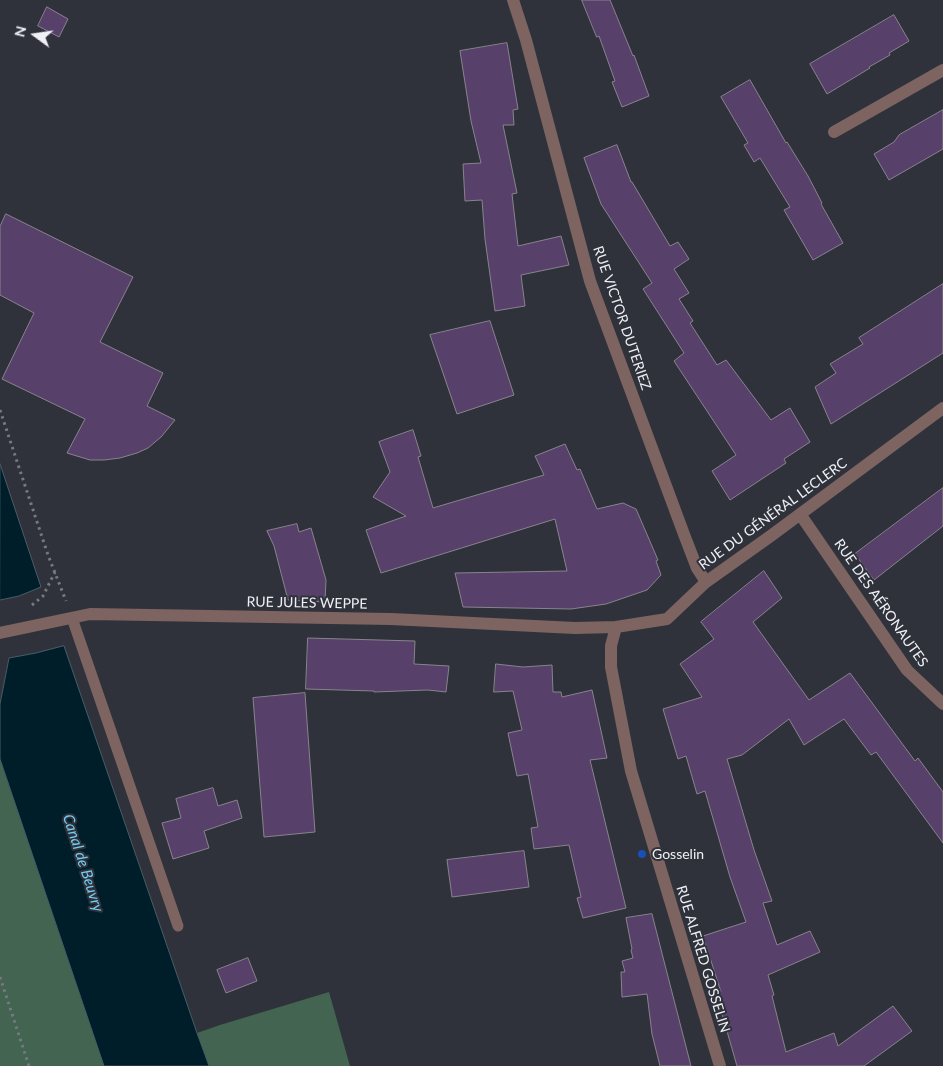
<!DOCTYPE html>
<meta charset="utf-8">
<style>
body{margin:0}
#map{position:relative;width:943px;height:1066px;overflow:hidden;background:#30323b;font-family:Lato,sans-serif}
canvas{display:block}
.north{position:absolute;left:10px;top:10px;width:50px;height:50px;-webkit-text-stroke:4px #30323b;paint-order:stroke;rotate:284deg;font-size:14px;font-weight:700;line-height:20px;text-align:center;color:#eef0f5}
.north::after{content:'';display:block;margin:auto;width:18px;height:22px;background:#eef0f5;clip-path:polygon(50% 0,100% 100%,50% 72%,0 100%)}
</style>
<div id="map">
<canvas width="943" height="1066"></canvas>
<div class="north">N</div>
</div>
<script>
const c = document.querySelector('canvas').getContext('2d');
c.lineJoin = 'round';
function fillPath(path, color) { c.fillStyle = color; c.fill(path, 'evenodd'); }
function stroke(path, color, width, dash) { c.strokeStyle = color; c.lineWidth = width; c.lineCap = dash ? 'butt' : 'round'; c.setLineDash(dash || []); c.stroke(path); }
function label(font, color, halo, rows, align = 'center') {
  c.font = font + ' Lato,sans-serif'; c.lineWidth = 4; c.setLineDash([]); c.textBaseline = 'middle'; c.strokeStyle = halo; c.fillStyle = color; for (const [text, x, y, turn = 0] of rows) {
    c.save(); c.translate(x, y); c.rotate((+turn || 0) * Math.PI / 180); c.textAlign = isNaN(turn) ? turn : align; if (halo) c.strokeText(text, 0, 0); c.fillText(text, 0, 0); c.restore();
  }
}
fillPath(new Path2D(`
 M0 759 104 1066H0Z
 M329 992 350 1066H209L197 1033 220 1025Z`), '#426451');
const water = new Path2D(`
 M0 464 41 587 19 596 0 600Z
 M64 646 197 1033 209 1066H104L0 759V704L9 658 36 653Z`);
fillPath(water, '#001e2a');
stroke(water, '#475d67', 1);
const building = new Path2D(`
 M582 0H610L633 56 634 55 649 96 622 107 612 82 615 81 599 36 597 37Z
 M47 7 68 19 59 37 38 26Z
 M894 15 909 41 889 53 890 55 869 67 870 68 827 94 810 64Z
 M507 43 518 109 513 110 514 125H503L517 193 512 194 518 246 561 236 569 265 521 275 525 306 495 311 485 239 482 200 465 201 463 164 481 163 471 121 460 51Z
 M750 80 786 143 787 142 808 176 822 203 821 204 843 243 813 260 784 210 790 207 760 158 754 162 744 145 748 143 721 97Z
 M943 110V149L889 180 874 154 894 142 899 135Z
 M617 145 631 182H632L670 246 678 242 689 259 674 269 689 293 679 299 693 321 690 323 717 365 726 360 771 420 790 408 810 442 784 459 786 463 730 500 712 471 736 455 674 361 684 353 643 289 652 283 601 204 584 158Z
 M6 214 133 277 100 342 163 373 147 406 175 420 161 437 148 448 137 453 120 458 104 460H90L67 453 85 419 2 379 34 313 0 295V227Z
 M943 284V353L831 424 815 387 836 373 830 364 863 344 859 338Z
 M490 321 514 395 457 414 430 335Z
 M413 430 421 456 418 457 433 508 544 475 535 456 565 444 577 470 580 469 597 509 623 503 636 509 658 560 656 561 661 575 647 590 606 604 571 609 463 607 455 573 567 571 555 519 381 573 366 530 406 516 373 497 390 472 379 442Z
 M943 488V526L874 580 855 554Z
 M297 524 299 532 311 528 326 580 325 602 288 600 274 546 267 531Z
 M764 571 782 598 753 622 809 700 850 673 915 761 918 758 943 792V843L876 752 871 755 844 719 804 745 789 719 742 755 727 759 754 850 772 901 763 903 777 945 810 931 820 952 768 975 774 995 772 996 786 1052 834 1033 838 1046 893 1006 912 1031 864 1066H737L716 993 721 992 703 936 746 922 730 877 705 791 697 794 686 756 678 759 663 709 702 697 680 664 714 639 701 622Z
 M308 638 415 641 414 664 449 666 446 692 428 690 374 692V691L306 689Z
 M496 664 523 667 552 665 553 692H561L562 697 592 690 607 758 590 760 626 908 583 918 577 898 581 897 569 845 534 849 531 828 538 827 528 774 517 776 508 733 522 730 513 691 494 692Z
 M305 693 315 832 264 837 253 698Z
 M213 788 218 806 237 800 242 818 204 831 209 848 173 859 162 823 181 818 176 799Z
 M524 851 529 887 452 897 447 860Z
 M652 914 666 969 691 1066H660L652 1034 647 994 622 997 621 972H625L622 961 633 958 631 950 632 949 626 918Z
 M248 958 257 981 226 993 217 970Z`);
fillPath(building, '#57416b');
stroke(building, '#88838d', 1);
stroke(new Path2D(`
 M0 410 48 555 66 601
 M32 605 43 596 55 572
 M0 977 29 1066`), '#777981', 3, [2.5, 4]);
stroke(new Path2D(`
 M72 618 178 926`), '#7d6460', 11);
stroke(new Path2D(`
 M513 0 526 40 590 281 685 537 697 568 706 582
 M834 132 943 70
 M800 514 907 670 943 704
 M616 627 611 646V667L631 771 720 1066
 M0 633 90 614 391 619 575 628 616 627 667 619 706 582 772 535 943 408`), '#7d6460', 12);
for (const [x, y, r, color] of [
 [642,854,5,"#1a4fb4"]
]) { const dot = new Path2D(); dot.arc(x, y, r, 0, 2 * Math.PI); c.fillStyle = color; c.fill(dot); stroke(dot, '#30323b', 2); }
label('14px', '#eef0f5', '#30323b', [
 ["RUE VICTOR DUTERIEZ",622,318,71],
 ["RUE DU GÉNÉRAL LECLERC",773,514,-36],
 ["RUE JULES WEPPE",307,603,1],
 ["RUE DES AÉRONAUTES",881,603,55],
 ["RUE ALFRED GOSSELIN",703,959,73]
]);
label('14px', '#eef0f5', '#30323b', [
 ["Gosselin",652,854]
], 'left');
label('italic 15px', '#72cff4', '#30323b', [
 ["Canal de Beuvry",83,863,72]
]);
</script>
